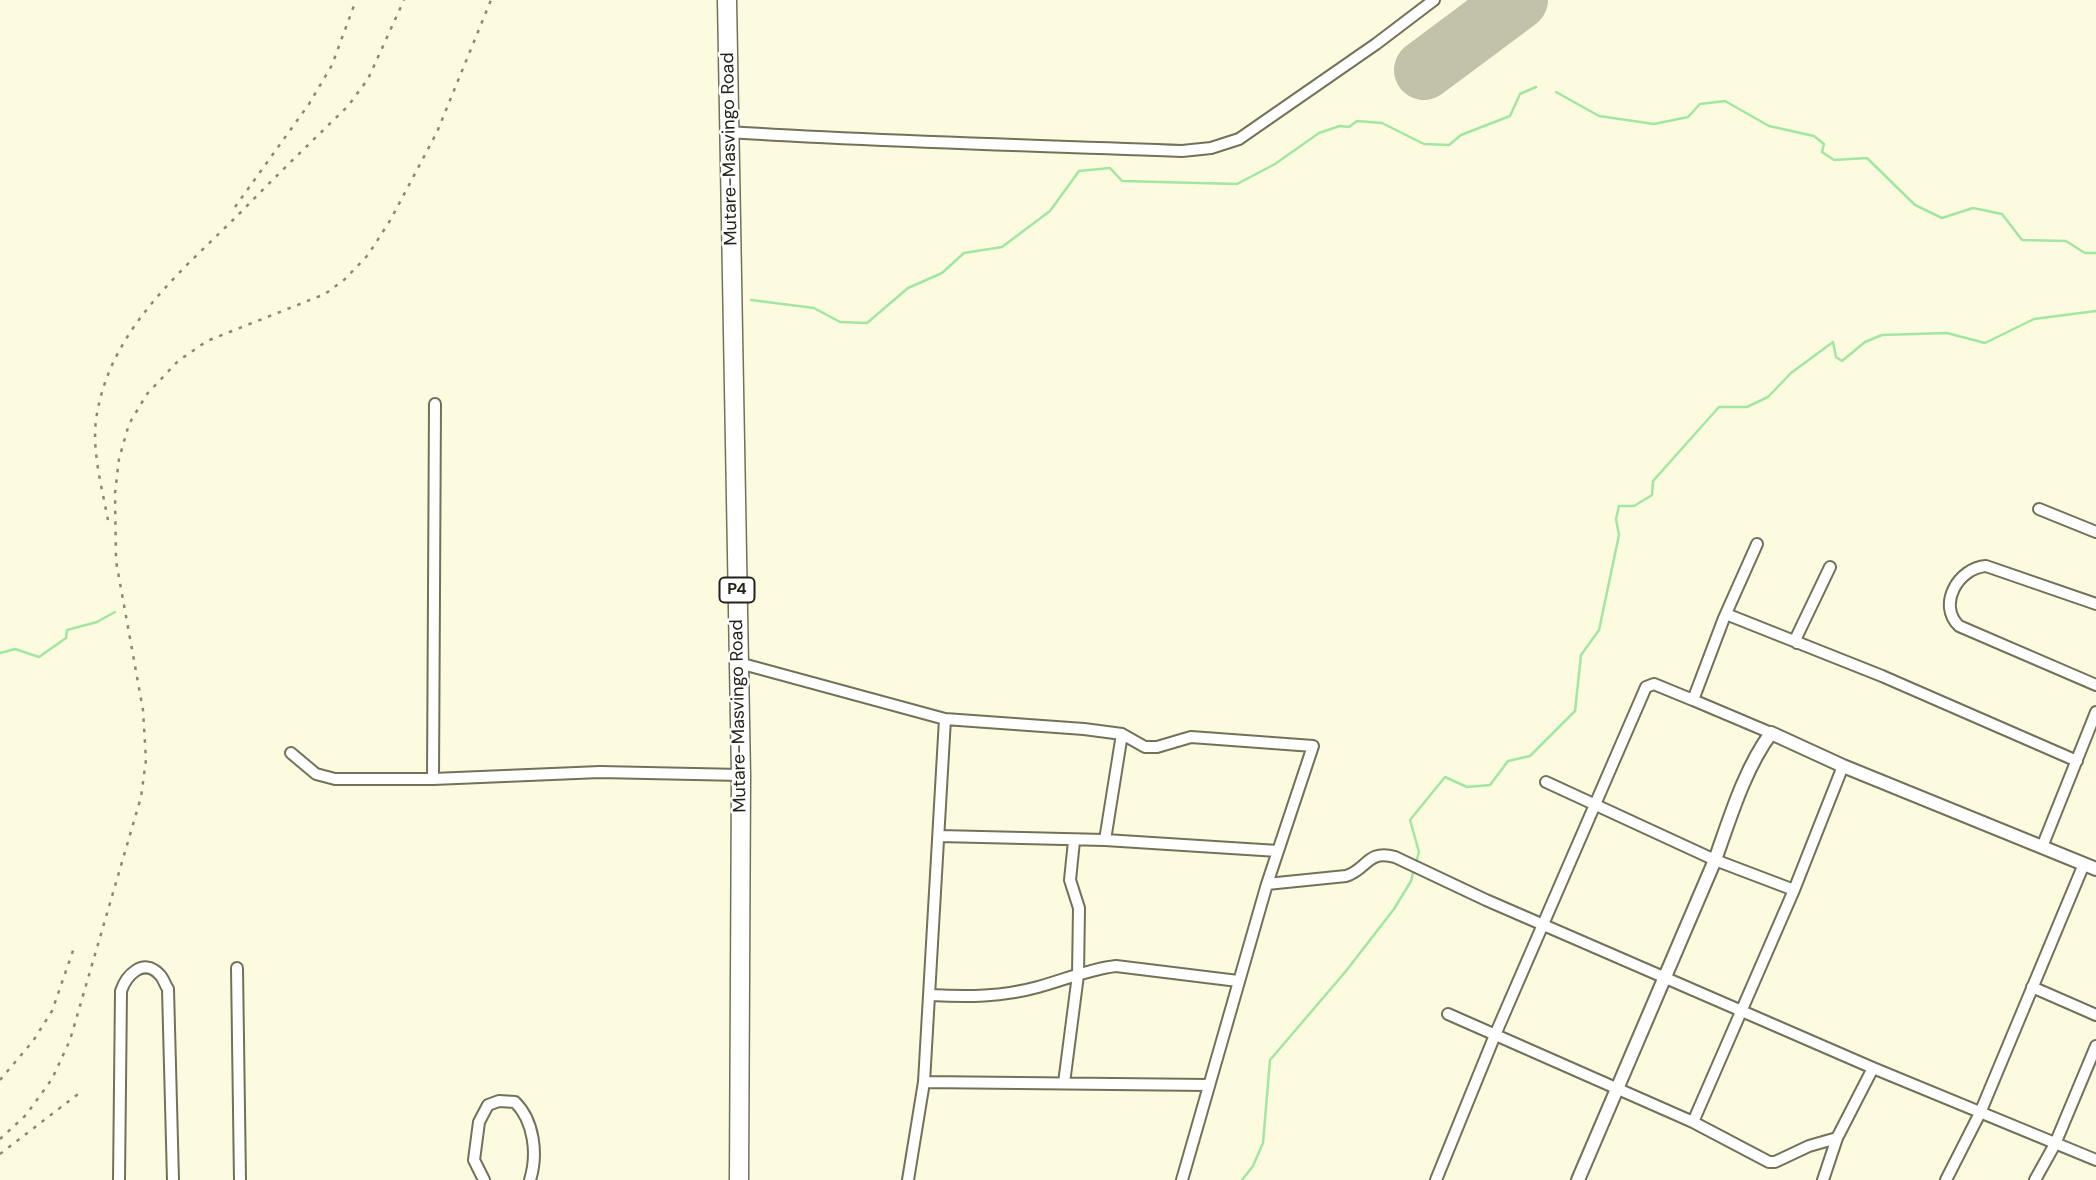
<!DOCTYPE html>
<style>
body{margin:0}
canvas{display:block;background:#fcfbe0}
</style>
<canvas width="2096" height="1180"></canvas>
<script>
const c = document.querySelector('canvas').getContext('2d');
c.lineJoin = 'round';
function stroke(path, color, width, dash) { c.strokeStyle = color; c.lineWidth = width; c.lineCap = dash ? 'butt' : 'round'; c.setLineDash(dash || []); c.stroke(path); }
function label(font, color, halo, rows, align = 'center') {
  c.font = font + ' "DM Sans",sans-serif'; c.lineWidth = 5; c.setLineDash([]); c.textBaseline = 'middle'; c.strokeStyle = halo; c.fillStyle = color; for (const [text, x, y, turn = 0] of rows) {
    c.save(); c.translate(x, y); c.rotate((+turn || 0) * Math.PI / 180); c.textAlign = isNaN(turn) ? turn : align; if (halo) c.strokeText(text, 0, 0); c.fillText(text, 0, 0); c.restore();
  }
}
stroke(new Path2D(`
 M1556 92 1599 116 1654 124 1688 117 1700 104 1725 101 1769 126 1814 136 1824 144 1822 152 1834 160 1867 158 1915 205 1942 218 1973 208 2002 214 2022 240 2066 241 2085 253H2096
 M751 300 814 308 840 322 867 323 908 288 942 273 964 253 1002 247 1050 211 1079 171 1110 168 1122 181 1237 184 1275 164 1319 133 1340 126 1349 127 1357 121 1382 123 1424 144 1449 145 1461 135 1510 116 1520 94 1536 87
 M0 653 15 649 39 657 66 638 67 630 97 622 115 612
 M1416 863 1419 852 1410 820 1445 777 1467 787 1490 785 1508 761 1530 756 1575 711 1581 655 1599 630 1619 535 1616 519 1619 506H1634L1652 495 1653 481 1719 407H1747L1768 397 1791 373 1833 342 1836 357 1842 361 1865 342 1882 335 1947 333 1985 343 2034 319 2096 311
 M1242 1180 1253 1166 1263 1143 1270 1060 1346 971 1394 909 1411 881 1414 869`), '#a1e7a2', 2.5);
stroke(new Path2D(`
 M1424 70 1518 0`), '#c2c2ab', 60);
const minor = new Path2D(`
 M730 132C881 142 1031 145 1182 151L1211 148 1239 139 1376 44 1434 0
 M2039 509 2096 532
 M1757 544 1724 618 1693 700 1771 733
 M2096 604 1986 566C1958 568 1937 605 1959 626L2096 685
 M1726 614 1882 676 2077 761
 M1797 643 1796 638 1830 567
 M739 663 945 719 1084 729 1122 734 1145 747H1157L1191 737 1313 746 1267 884 1182 1180
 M291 753 316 774 335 779H433L600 772 741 775
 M433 779 435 404
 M1546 782 1715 860 1794 890
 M940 836 1105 840 1278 851
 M1105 840 1122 734
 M2042 847 2096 712
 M1267 884 1346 876C1367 870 1367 849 1395 857L1486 900 1873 1068 2096 1160
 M237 968 240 1180
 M2032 987 2096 1015
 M931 995C967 997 1002 997 1038 987 1064 980 1089 969 1116 966L1238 981
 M1448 1014 1693 1122 1794 890 1843 766
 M924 1082 1208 1085
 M1064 1083 1078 975 1079 908 1070 880 1074 841
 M1693 1122 1769 1162H1775L1809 1146 1837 1138
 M119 1180 121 991C126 976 143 957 159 974 163 977 165 985 168 989L173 1180
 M484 1180 474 1160 479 1122 488 1105 499 1101 515 1102C534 1121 538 1154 530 1180
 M908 1180 924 1082 945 719
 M1436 1180 1495 1035 1646 687 1654 684 1693 700
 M1823 1180 1837 1138 1873 1068
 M1946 1180 1980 1113 2084 864
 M2035 1180 2055 1144 2096 1046`);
const tertiary = new Path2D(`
 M1578 1180 1715 860C1730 818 1744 770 1771 733L1843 766 2096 869`);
const trunk = new Path2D(`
 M727 0 741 775 739 1180`);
stroke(minor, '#727159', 14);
stroke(tertiary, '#727159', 16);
stroke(trunk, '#727159', 21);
stroke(minor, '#fff', 10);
stroke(tertiary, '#fff', 12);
stroke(trunk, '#fff', 18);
stroke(new Path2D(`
 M235 207 309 104 332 65 356 0
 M108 520C102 488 92 452 96 420 108 333 176 276 235 218 272 180 310 143 348 106L368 79 404 0
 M0 1080 33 1041 52 1011 75 945
 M0 1139 26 1115 52 1079 70 1040 141 797 146 760 143 710 116 561 115 493 119 459 129 424 147 394 178 361 207 341 325 294 344 280 368 255 391 219 437 132 491 0
 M0 1154 82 1091`), '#898876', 2.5, [3.5, 7]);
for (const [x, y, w] of [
 [737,590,35]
]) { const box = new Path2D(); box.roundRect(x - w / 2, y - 12.5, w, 25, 5); c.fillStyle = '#fff'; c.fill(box); stroke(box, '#232319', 2); }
label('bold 16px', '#232319', null, [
 ["P4",737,590]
]);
label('18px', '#232319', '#fff', [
 ["Mutare-Masvingo Road",730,149,-91],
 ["Mutare-Masvingo Road",739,716,-91]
]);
</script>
